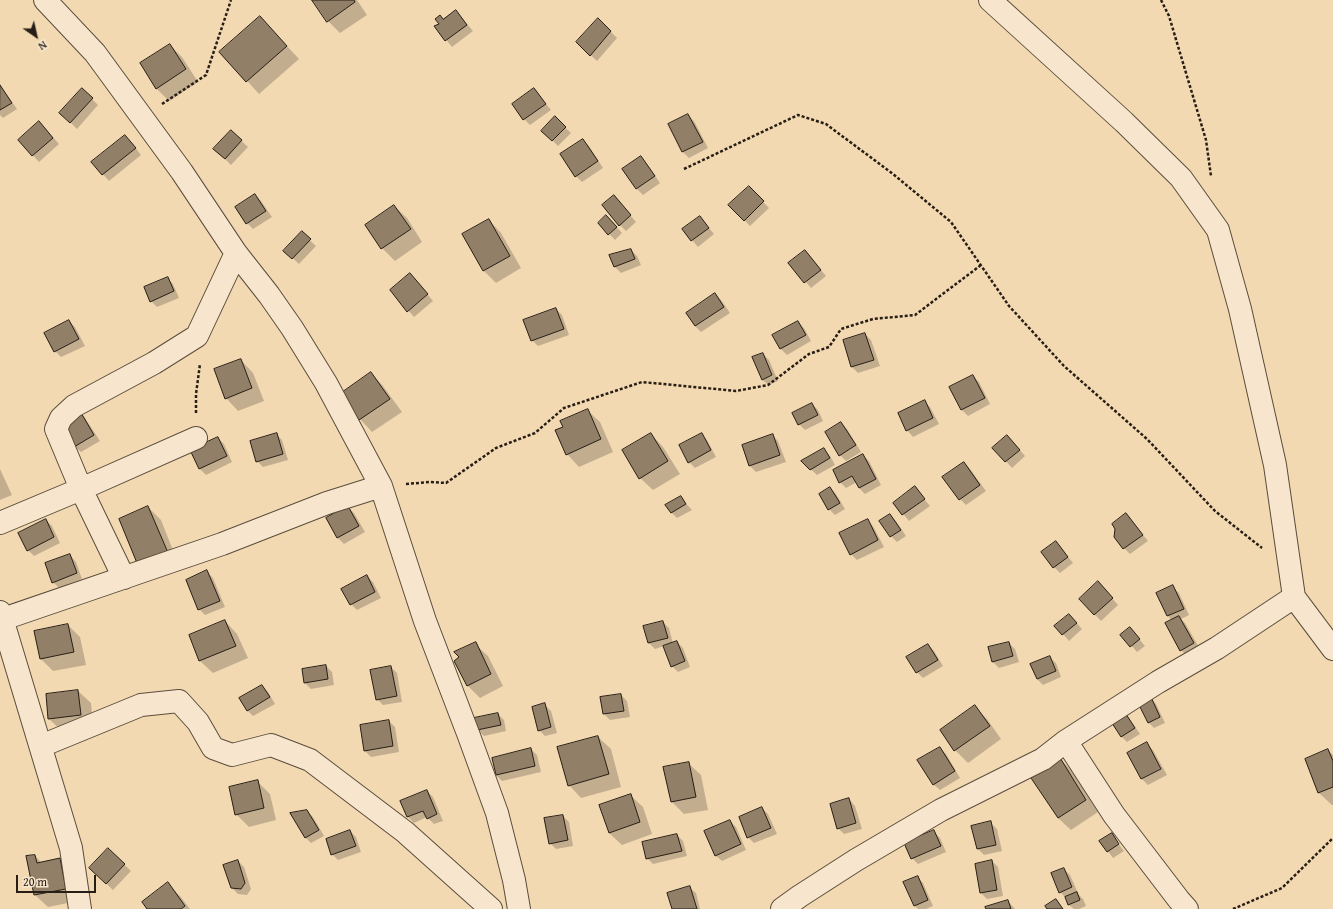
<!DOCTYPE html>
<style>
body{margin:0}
#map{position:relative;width:1333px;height:909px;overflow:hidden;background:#f3d9b2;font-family:"Gentium Book Plus",serif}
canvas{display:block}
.north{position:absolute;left:16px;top:16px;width:40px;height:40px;-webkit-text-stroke:3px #f7e6cd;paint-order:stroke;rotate:146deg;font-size:11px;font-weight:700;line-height:16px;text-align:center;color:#271e15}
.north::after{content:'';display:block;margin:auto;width:14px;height:18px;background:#271e15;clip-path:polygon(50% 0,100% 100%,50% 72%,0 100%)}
.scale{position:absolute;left:16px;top:875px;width:80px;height:18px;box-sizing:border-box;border:2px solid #271e15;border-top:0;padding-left:5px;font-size:12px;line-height:14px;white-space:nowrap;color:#271e15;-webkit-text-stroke:3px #f7e6cd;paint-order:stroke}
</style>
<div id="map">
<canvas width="1333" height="909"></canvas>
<div class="north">N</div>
<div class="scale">20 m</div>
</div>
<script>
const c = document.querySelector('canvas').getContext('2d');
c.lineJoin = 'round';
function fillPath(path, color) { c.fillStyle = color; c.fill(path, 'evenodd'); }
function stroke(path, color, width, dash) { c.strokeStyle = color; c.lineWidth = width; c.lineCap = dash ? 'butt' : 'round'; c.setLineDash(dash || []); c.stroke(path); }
fillPath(new Path2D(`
 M313 0H357L367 15 340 33 328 21Z
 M456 11 473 31 452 47 436 27Z
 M260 17 299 59 259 94 221 52Z
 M598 19 617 38 597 61 577 42Z
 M170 45 182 57 198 82 169 101 156 88Z
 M0 85 17 109 3 118 0 115Z
 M534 89 551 110 530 125 524 119Z
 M92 99 98 105 77 129 67 119Z
 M688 115 694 121 708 148 689 158 683 152Z
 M555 118 571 133 558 146 543 131Z
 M45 128 59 144 39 162 19 140Z
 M231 131 248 147 231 165 215 149Z
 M583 140 589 146 603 168 582 182 576 176Z
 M131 142 141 155 109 181 92 162Z
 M641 158 647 164 660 183 643 195 637 189Z
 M749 187 769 208 750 226 730 205Z
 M255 195 261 201 272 217 253 229 247 223 237 207Z
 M620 203 636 222 626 231 620 225Z
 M394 206 407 218 422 242 395 261 382 248 366 225Z
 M700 217 714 234 698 247 683 229Z
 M489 220 501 233 521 268 496 283 483 270Z
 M612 222 622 233 615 240 599 223Z
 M302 233 316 246 299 264 285 251Z
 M631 250 637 256 641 265 621 273 615 267 610 256Z
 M805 251 826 276 811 288 790 263Z
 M167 278 173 284 179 298 157 307 151 301Z
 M416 280 433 301 414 317 391 290Z
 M715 294 721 300 730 313 701 332 695 326Z
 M556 309 562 315 569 335 538 346 532 340Z
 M69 321 75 327 85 346 61 357 55 351Z
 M798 322 804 328 811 341 787 355 781 349Z
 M865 334 871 340 880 366 858 373 852 367Z
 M763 354 769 360 778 381 768 385 762 379Z
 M241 360 253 373 264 401 238 411 226 398Z
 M371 373 383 386 402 412 372 432 360 419Z
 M973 376 979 382 990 404 968 416 962 410Z
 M924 401 930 407 939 424 913 437 907 430 899 413Z
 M812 404 818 410 823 421 805 430 799 424 794 413Z
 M587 410 600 422 613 452 579 467 567 454 564 427Z
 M79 412 85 418 100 441 81 452 74 446Z
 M841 423 847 429 861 452 846 461 840 455Z
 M276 434 282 440 288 460 263 467 257 461Z
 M651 434 663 447 680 474 653 490 640 478Z
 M701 434 707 440 716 457 695 468 689 462Z
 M772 435 778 441 786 462 756 472 750 466 743 446Z
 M218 438 224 444 232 462 206 475 200 469 191 451Z
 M1013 442 1025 456 1012 468 994 448Z
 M824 449 830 456 835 465 817 475 803 462Z
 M863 455 869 461 881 485 865 494 859 488 857 482 846 488 840 482Z
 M964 463 970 469 986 491 966 505 960 499Z
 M0 469 12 495 0 500Z
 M830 488 836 494 845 509 835 515 829 509Z
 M915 488 930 506 909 521 894 503Z
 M681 498 692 510 677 518 671 512Z
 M148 507 161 520 180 568 152 580 140 567Z
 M348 507 354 513 365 532 344 544 338 538 327 519Z
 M1126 514 1148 541 1130 554 1124 548Z
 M890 515 896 521 906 536 897 542 891 536Z
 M46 520 52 526 60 543 34 556 28 550Z
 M867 520 873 526 884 547 857 560 851 554Z
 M1056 542 1073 563 1060 573 1054 567Z
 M70 555 76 562 82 579 59 588 53 582Z
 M207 572 213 578 225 607 205 615 199 609Z
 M367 576 373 582 381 598 357 610 351 604Z
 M1173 587 1179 593 1189 615 1181 619 1185 623 1200 649 1187 656 1181 650 1166 624 1172 621 1168 616 1157 594Z
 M1104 589 1118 605 1101 621 1080 599Z
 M225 621 237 634 248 658 213 673 200 661 190 636Z
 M1075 621 1082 629 1069 641 1056 626Z
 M663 622 669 628 673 644 677 642 683 648 690 667 678 672 672 666 664 646 655 649 649 643Z
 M68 625 80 637 86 665 53 671 41 659 35 632Z
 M1130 628 1145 646 1137 652 1122 635Z
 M1009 643 1015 649 1019 662 999 668 993 662Z
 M475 644 488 656 503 686 480 698 467 685Z
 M928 645 934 651 943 666 923 678 917 672Z
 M1049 657 1056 663 1061 677 1043 685 1037 679Z
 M326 666 332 672 334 685 311 689 305 683 303 670Z
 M391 667 397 673 402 702 383 705 377 699Z
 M262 686 268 692 275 704 253 716 247 710Z
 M78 691 91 703 93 727 62 731 49 719 47 695Z
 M621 695 627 701 630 717 610 720 604 714Z
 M1150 698 1156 704 1165 723 1154 728 1148 722Z
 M545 705 551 711 557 733 545 736 539 730Z
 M975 707 987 719 1001 739 968 763 955 750 941 730Z
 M1123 712 1129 718 1140 734 1127 742 1121 736Z
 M498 714 504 720 506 731 484 736 478 730Z
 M389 721 395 727 399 752 371 757 365 751Z
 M598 737 611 749 621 787 581 798 569 785Z
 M1147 744 1153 750 1167 775 1148 785 1142 779 1129 754Z
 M940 748 946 754 960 778 940 790 933 784Z
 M531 749 537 755 541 772 502 781 496 775Z
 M1328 750 1333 755V805H1332L1319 793 1306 760Z
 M1059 758 1071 770 1098 812 1071 830 1058 818 1031 775Z
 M688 763 701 775 708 810 684 814 672 802 665 768Z
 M257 781 270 794 276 820 249 827 236 814Z
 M427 791 433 797 443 821 434 824 427 817 414 823 408 817 402 802Z
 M630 795 643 807 652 834 622 845 609 833Z
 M849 799 855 806 862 829 844 834 838 828Z
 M762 808 768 814 777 834 754 843 748 837Z
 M307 811 313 817 324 836 311 843 305 837Z
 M563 816 569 822 573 846 556 849 550 843Z
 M730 821 736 827 746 850 722 861 715 855Z
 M990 822 997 829 1002 851 984 855 978 849Z
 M350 831 356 837 361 852 338 860 332 854Z
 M934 832 940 838 946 852 918 864 912 858Z
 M1111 834 1124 851 1113 858 1101 842Z
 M677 835 683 841 687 856 653 864 647 858Z
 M108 849 131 871 113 890 90 868Z
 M35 856 42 863 60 859 72 871 78 901 48 907 35 895Z
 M238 861 244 867 251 889 247 895 238 894 232 888Z
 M992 861 998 867 1003 896 987 899 981 893 976 864Z
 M1064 869 1070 875 1078 893H1077L1083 899 1086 906 1079 909H1074L1069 905 1066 898 1060 892Z
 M917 877 923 883 933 906 926 909H918L914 905Z
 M168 884 180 896 190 909H148Z
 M689 887 696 893 700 909H673Z
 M1008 901 1015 909H987Z`), '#0003');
const building = new Path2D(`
 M312 0H354L355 2 327 22Z
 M456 10 467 25 445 41 434 26 439 24 435 19 440 15 443 19Z
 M260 16 287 46 246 82 219 52Z
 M598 18 611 31 590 56 576 42Z
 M170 44 186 69 156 89 140 63Z
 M0 85 12 103 0 110Z
 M82 88 93 98 70 123 59 113Z
 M534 88 546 104 523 120 512 104Z
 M688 114 703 142 682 152 668 124Z
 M555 116 566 127 552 141 541 131Z
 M39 121 53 138 32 156 18 140Z
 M231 130 242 140 225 159 213 149Z
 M125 135 136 148 102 175 91 162Z
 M583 139 598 161 575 177 560 154Z
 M641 156 655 176 636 189 622 169Z
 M749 186 764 201 744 221 728 205Z
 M255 194 266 211 246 224 235 207Z
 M614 195 631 215 619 226 602 205Z
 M394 205 411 229 381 249 365 225Z
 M606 215 617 227 608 235 598 223Z
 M700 216 709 228 691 241 682 229Z
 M489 219 510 256 483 271 462 234Z
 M302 231 311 239 292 259 283 251Z
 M631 249 635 259 614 267 609 255Z
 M805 250 821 270 804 283 788 263Z
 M410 273 428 294 407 312 390 290Z
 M168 277 174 291 150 302 144 287Z
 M715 293 724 307 695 326 686 313Z
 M556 308 564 329 531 341 523 320Z
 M69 320 79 339 54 352 44 333Z
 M798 321 806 335 780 349 772 335Z
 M865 333 874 360 851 367 843 340Z
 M763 353 772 375 762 380 752 357Z
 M241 359 252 388 225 399 214 369Z
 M371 372 390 399 359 420 340 394Z
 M973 375 985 398 961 410 949 387Z
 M925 400 933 418 906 431 898 413Z
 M812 403 818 415 798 425 792 413Z
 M588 409 601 439 566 455 555 430 563 427 560 421Z
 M80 411 94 435 74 447 59 423Z
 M841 422 856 445 839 456 825 432Z
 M277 433 283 454 256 462 250 441Z
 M651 433 668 461 639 479 622 450Z
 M702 433 711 450 688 463 679 445Z
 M773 434 780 455 749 466 742 445Z
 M1007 435 1020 450 1005 462 992 448Z
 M218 437 227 456 199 469 190 450Z
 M824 448 830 458 810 470 801 461Z
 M863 454 876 479 859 488 852 476 839 483 833 470Z
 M964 462 980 485 959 500 942 477Z
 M915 486 925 499 902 515 893 503Z
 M830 487 840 503 828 510 819 494Z
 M681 496 686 504 671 513 665 505Z
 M148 506 169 555 139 568 119 519Z
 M348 506 359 526 337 538 326 518Z
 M1126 513 1143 535 1123 549 1114 537 1115 529 1112 524Z
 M890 514 901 530 890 537 879 521Z
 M46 519 54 537 27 551 18 533Z
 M868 519 878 540 850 555 839 533Z
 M1056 541 1068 557 1053 568 1041 552Z
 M70 554 77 573 52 583 45 563Z
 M207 570 220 601 198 610 186 580Z
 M367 575 375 592 350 605 341 589Z
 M1098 581 1113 598 1094 615 1079 599Z
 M1173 585 1184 609 1167 616 1156 593Z
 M1069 614 1077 623 1062 635 1054 626Z
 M1179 616 1194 643 1180 651 1165 623Z
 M225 620 236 646 199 661 189 635Z
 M663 621 668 638 648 643 643 626Z
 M68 624 74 652 40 659 34 631Z
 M1130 627 1140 639 1130 647 1120 635Z
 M677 641 685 661 671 667 663 646Z
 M476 642 491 674 467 686 454 661 459 657 454 652Z
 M1009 642 1013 656 992 662 988 647Z
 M928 644 938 660 916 673 906 657Z
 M1050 656 1056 671 1037 679 1030 664Z
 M326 665 328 679 304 683 302 669Z
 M391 666 397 696 376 700 370 670Z
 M262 685 270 697 247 711 239 698Z
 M78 690 81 715 48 719 46 694Z
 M621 694 624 711 603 714 600 697Z
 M1151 697 1160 717 1148 723 1138 703Z
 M545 703 551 727 538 731 532 707Z
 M975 705 990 726 954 751 940 730Z
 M1124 711 1135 728 1121 737 1110 720Z
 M498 713 501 725 477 730 474 718Z
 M389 720 393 746 364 751 360 725Z
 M598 736 609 774 568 786 557 747Z
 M1147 742 1161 769 1141 779 1127 753Z
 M940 747 955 771 933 785 917 760Z
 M531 748 535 766 496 775 492 758Z
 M1328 749 1333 761V787L1318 793 1305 759Z
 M1059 756 1086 800 1058 818 1029 775Z
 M689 762 696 797 671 802 663 767Z
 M258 780 264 808 235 815 229 787Z
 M427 790 437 814 427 819 423 811 407 817 400 801Z
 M631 794 640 822 609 833 599 805Z
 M849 798 856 823 837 829 830 804Z
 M762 807 771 828 747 838 739 817Z
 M307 810 319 830 305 838 290 813Z
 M563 815 568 840 549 844 544 818Z
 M730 820 741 844 715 856 704 831Z
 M991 821 996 845 977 849 971 826Z
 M350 830 356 846 331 855 326 839Z
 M934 830 941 846 911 859 904 843Z
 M1112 833 1119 844 1107 852 1099 841Z
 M677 834 682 851 646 859 642 842Z
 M108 848 125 864 106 884 89 868Z
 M35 855 37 863 60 858 66 889 34 895 26 856Z
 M238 860 245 883 241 889 231 888 223 865Z
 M992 860 997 890 980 893 975 864Z
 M1064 868 1072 887 1059 893 1051 873Z
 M918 876 928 900 914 906 903 882Z
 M168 882 185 906 181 909H147L142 902Z
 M690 886 697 909H672L667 893Z
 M1077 892 1080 900 1068 905 1065 897Z
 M1056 899 1063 909H1047L1045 906Z
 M1008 900 1011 909H986L985 907Z`);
fillPath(building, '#917f67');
stroke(building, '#271e15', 1);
const minor = new Path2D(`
 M45 0 95 53 182 172 236 253 269 295 292 328 326 383 381 486 425 621 469 736 497 813 514 880 519 909
 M990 0 1124 122 1181 178 1218 230 1240 309 1275 465 1294 597 1333 649
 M0 523 81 489 196 438
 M124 578 81 489 56 429 61 418 74 406 154 363 197 336 236 253
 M0 612 71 848 80 909
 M3 619 222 544 327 503 381 486
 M1066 741 1114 815 1179 900 1187 909
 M41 746 141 705 179 701 198 722 213 748 232 755 271 745 310 760 405 832 491 909
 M782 909 800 896 856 860 941 810 1043 759 1066 741 1158 682 1217 648 1294 597`);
stroke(minor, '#5a4d3c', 24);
stroke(new Path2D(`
 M1161 0 1169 16 1206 140 1211 176
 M162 104 206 75 231 0
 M684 169 798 115 826 124 893 174 951 222 1009 306 1064 366 1147 439 1215 511 1262 548
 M196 413V394L200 364
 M406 484 430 482 446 483 496 448 535 433 564 408 642 382 736 391 768 385 809 354 829 347 841 329 873 319 915 315 981 265
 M1233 909 1282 888 1333 838`), '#271e15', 2.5, [3, 2]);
stroke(minor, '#f7e6cd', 22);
</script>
